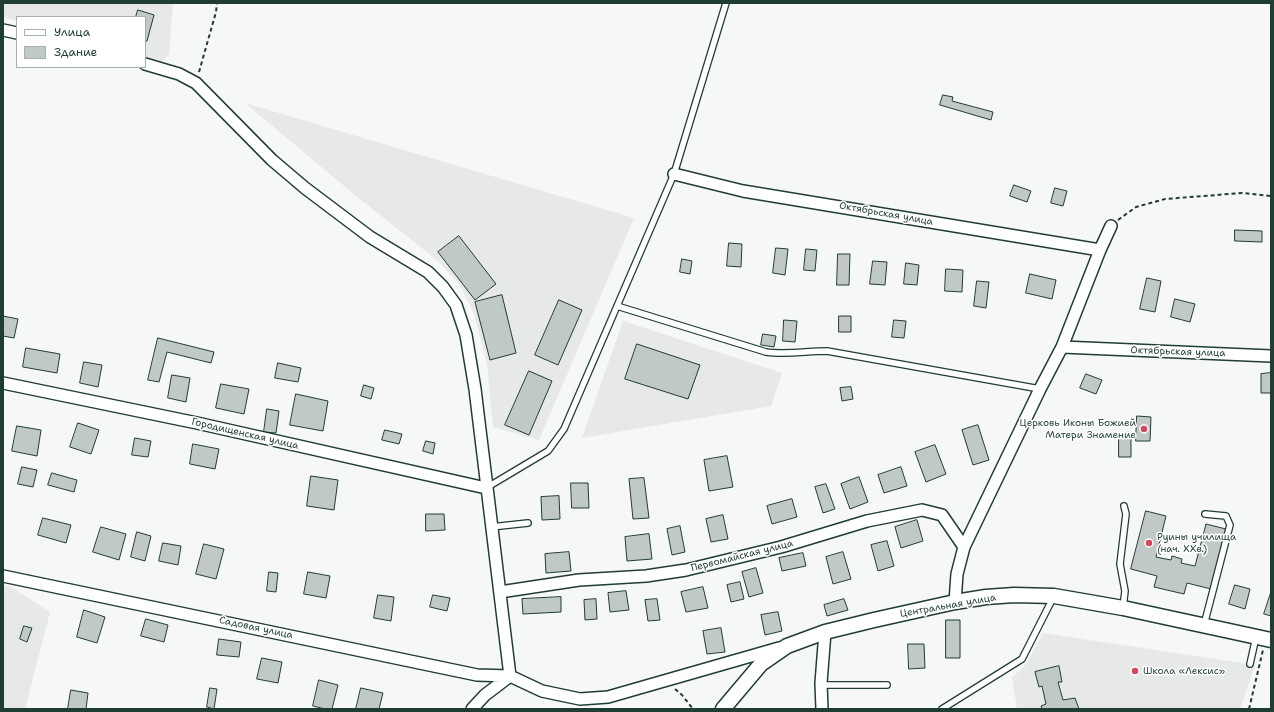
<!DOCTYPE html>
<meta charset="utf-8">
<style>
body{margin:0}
#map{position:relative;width:1274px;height:712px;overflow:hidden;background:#f6f7f7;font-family:"Shantell Sans",sans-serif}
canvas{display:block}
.frame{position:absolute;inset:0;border:4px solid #1f3d34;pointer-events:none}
.legend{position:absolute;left:16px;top:16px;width:130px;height:52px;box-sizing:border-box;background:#fff;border:1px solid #a5b1ae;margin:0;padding:5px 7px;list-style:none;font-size:12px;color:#1f3d34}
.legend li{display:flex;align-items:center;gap:8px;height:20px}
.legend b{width:20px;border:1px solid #a5b1ae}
</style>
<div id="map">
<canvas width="1274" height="712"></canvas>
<div class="frame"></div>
<ul class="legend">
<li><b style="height:5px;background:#fff"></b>Улица</li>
<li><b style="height:11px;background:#c0c9c6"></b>Здание</li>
</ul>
</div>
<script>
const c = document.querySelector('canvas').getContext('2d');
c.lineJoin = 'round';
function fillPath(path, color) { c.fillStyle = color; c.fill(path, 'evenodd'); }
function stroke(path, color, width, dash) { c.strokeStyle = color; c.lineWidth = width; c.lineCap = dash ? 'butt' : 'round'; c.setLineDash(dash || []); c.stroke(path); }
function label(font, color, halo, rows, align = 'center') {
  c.font = font + ' "Shantell Sans",sans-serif'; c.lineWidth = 3; c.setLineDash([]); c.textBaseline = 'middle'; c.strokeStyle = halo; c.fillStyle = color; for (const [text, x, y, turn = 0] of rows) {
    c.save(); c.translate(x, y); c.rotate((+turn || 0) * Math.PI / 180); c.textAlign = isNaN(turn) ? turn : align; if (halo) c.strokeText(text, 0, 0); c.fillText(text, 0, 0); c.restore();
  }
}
fillPath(new Path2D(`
 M3 3H173L169 54 162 62 145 57V17H17V21L3 17Z
 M245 103 634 218 539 440 493 427 487 364 474 314 460 285 438 261 356 196Z
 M623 321 782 373 771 406 582 438Z
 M3 585 11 587 50 612 25 709H3Z
 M1043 633 1255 665 1240 709H1017L1012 678 1026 664Z`), '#e6e9e8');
const building = new Path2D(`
 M138 10 154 15 147 41H145V17H136Z
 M943 95 953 97 952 101 993 112 991 120 940 105Z
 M1014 185 1031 191 1027 202 1010 196Z
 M1055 188 1067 191 1063 206 1051 203Z
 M1235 230 1262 231V242L1235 241Z
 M459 236 496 284 475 300 438 252Z
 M729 243 742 244 741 267 727 266Z
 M776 248 788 249 785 275 773 273Z
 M806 249 817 250 815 271 804 270Z
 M838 254H850L849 285H837Z
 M682 259 692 261 690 274 680 272Z
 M873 261 887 262 885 285 870 284Z
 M906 263 919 265 917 285 904 284Z
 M946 269 963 270 962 292 945 291Z
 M1030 274 1056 280 1052 299 1026 293Z
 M1147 278 1161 281 1155 312 1140 309Z
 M977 281 989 282 986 308 974 306Z
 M502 295 516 353 490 360 475 302Z
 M1175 299 1195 304 1190 322 1171 317Z
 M559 300 582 310 558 365 535 355Z
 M3 316 18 319 14 338 3 336Z
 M839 316H851V332H839Z
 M784 320 797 321 795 342 783 341Z
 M894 320 906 321 904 338 892 337Z
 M763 334 776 336 774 347 761 345Z
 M158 338 214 352 211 363 167 352 159 382 148 380Z
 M637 344 700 365 688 399 625 379Z
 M26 348 60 354 57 373 23 367Z
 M84 362 102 365 98 387 80 383Z
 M278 363 301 368 298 382 275 378Z
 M529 371 552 381 529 435 505 425Z
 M1271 373V393H1261V374Z
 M1086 374 1102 380 1096 394 1080 388Z
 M172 375 190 378 186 402 168 398Z
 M221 384 249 389 244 414 216 408Z
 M364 385 374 388 371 399 361 396Z
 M851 387 853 399 842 401 840 388Z
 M296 394 328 401 323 431 290 425Z
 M267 409 279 411 276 433 264 432Z
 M1137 416 1151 417 1150 441H1136Z
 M78 423 99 430 91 454 70 447Z
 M978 425 989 460 973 465 962 430Z
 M17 426 41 430 37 456 12 451Z
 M385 430 402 434 399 444 382 440Z
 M1119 437 1131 438V457H1119Z
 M135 438 151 441 148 457 132 455Z
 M426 441 435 443 433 454 423 451Z
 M193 444 219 449 215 469 190 464Z
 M935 445 946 474 926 482 915 452Z
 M727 456 733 487 709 491 704 460Z
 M22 467 37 470 33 487 18 484Z
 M901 467 907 486 884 493 878 475Z
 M52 473 77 480 74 492 48 485Z
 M311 476 338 480 334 510 307 506Z
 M859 477 868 502 850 509 841 484Z
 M644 478 649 518 633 519 629 479Z
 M571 483H588L589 508H572Z
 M826 484 835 509 823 513 815 487Z
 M559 496 560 519 542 520 541 497Z
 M792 499 797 517 772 524 767 506Z
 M1146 511 1166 516 1156 557 1171 560 1172 556 1182 559 1181 563 1195 566 1206 524 1226 529 1211 589 1187 583 1184 594 1154 587 1157 576 1131 569Z
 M426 514H444L445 530 426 531Z
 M723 515 728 539 711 542 706 519Z
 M43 518 71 525 66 543 38 535Z
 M917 520 923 541 901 548 895 527Z
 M680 526 685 552 672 555 667 529Z
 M101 527 126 534 119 560 93 552Z
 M137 532 151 536 145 561 131 557Z
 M649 534 652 559 627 561 625 537Z
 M887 541 894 566 878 571 871 545Z
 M163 543 181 546 178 565 159 561Z
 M204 544 224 549 216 579 196 574Z
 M569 552 571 571 546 573 545 554Z
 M843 552 851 579 833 584 826 557Z
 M803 553 806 566 782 571 779 558Z
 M756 568 763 593 749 597 742 572Z
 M269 572 278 573 276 592 267 591Z
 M308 572 330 576 326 598 304 594Z
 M740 582 744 599 731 602 727 585Z
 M1235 585 1250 589 1245 609 1229 604Z
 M703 587 708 608 686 612 681 592Z
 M626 591 629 610 610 612 608 593Z
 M1271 592V616L1264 614Z
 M378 595 394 597 391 621 374 618Z
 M433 595 450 598 447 611 430 607Z
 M561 597V612L523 614 522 599Z
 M596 599 597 619 585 620 584 600Z
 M657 599 660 620 648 621 645 600Z
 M844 599 848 610 827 616 824 605Z
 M84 610 105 617 97 643 77 637Z
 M778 612 782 631 765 635 761 615Z
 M146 619 168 625 164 642 141 636Z
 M946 620H960V658H946Z
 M24 626 32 628 27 642 20 639Z
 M721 628 725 652 707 654 703 631Z
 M219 639 241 642 239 657 217 655Z
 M908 644H924L925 668 909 669Z
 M262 658 282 662 278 683 257 679Z
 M1059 666 1062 682H1058L1063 700 1075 698 1079 709H1042L1041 706 1046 704 1042 686 1039 687 1035 672Z
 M319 680 338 685 332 709H325L313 706Z
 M210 688 217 689 214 709 207 707Z
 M361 688 383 693 379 709H356Z
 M71 690 88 693 86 709H68Z`);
fillPath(building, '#c0c9c6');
stroke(building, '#1f3d34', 1);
const service = new Path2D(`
 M617 306 766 352C786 355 807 351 827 351L1040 389
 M486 488 548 451 564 429 674 174 726 3
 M491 527 528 523
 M1123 608 1125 591 1120 564 1126 514 1124 506
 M1204 625 1230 525 1226 516 1205 514
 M1250 664 1256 637
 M821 685H887
 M942 709 1022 659 1054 596`);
const minor = new Path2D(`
 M3 30 17 33
 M145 64 179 74 196 83 272 160 305 188 370 237 428 272 443 287 456 305 466 335 475 389 510 676
 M674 174 743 191 1100 250
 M1062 347 1271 356
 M3 383 197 423 486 488
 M3 576 477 675 510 676 542 691 580 699 608 697 779 648
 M500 592 579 580 646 576 686 570 781 547 867 521 922 510 942 515 964 547
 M955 602 957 574 964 547 1040 389 1062 347 1100 250 1111 226
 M472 709 485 695 510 676
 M822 709 821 683 825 632`);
const tertiary = new Path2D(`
 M723 709 761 664 787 646 825 632 874 620 955 602 986 597 1014 595 1054 596 1123 608 1271 640`);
stroke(service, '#1f3d34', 8);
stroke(minor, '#1f3d34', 14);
stroke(tertiary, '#1f3d34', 17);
stroke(new Path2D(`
 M199 72 216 12 217 3
 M1118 220 1136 207 1165 199 1242 193 1271 196
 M675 689 682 695 693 709
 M1249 709 1263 650`), '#1f3d34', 2, [4, 3]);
stroke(service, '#fff', 5.5);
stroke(minor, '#fff', 11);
stroke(tertiary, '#fff', 14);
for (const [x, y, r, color] of [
 [1144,429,4,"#d1495b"],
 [1149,543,4,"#d1495b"],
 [1135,671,4,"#d1495b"]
]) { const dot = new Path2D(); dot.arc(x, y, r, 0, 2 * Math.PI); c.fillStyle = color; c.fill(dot); stroke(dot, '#fff', 1.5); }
label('10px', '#1f3d34', '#fff', [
 ["Октябрьская улица",886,214,10],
 ["Октябрьская улица",1178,352,2],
 ["Городищенская улица",245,434,13],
 ["Первомайская улица",742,556,-14],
 ["Центральная улица",948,606,-10],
 ["Садовая улица",256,628,12]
]);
label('10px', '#1f3d34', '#fff', [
 ["Церковь Иконы Божией",1136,423,"right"],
 ["Матери Знамение",1136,435,"right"],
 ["Руины училища",1157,537],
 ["(нач. XXв.)",1157,549],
 ["Школа «Лексис»",1143,671]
], 'left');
</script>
